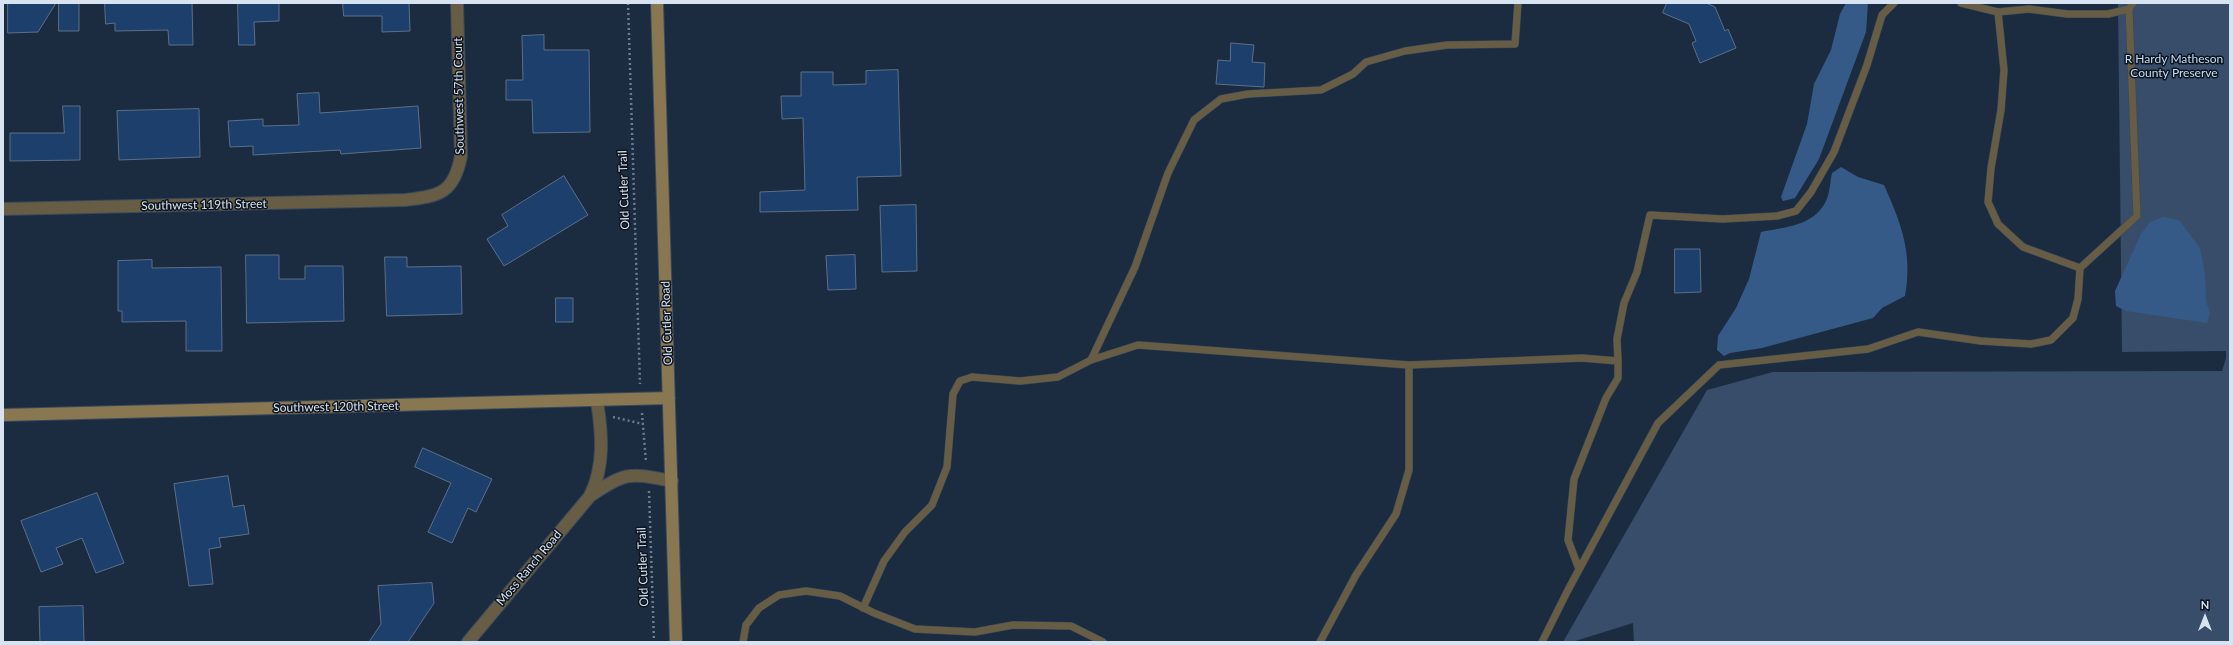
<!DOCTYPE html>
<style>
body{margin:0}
#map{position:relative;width:2233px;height:645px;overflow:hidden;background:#1b2c41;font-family:Lato,sans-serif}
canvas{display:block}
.frame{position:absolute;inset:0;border:4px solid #d8e3f2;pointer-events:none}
.north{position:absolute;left:2185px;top:597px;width:40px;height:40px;-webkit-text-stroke:3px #0c141e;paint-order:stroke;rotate:0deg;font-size:11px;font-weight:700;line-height:16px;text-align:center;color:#d8e3f2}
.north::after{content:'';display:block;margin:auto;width:14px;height:18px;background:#d8e3f2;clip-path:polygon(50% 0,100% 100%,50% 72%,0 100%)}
</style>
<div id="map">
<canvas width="2233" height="645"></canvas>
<div class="frame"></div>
<div class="north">N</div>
</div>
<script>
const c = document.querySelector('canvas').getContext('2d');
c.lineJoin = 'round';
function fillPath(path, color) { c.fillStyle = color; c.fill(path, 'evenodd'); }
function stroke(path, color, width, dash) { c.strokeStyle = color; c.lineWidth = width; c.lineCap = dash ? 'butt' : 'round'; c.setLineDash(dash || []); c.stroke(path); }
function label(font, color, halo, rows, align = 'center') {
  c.font = font + ' Lato,sans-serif'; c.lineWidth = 3; c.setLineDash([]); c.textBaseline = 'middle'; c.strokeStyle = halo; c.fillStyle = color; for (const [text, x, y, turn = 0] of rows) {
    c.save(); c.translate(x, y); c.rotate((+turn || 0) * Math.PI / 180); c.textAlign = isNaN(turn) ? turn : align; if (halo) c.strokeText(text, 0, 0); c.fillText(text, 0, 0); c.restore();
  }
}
fillPath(new Path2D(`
 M2118 3H2230V642H1634L1633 623 1572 642H1563L1707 390 1773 372 2222 371 2226 358V351L2122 352Z`), '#374d69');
fillPath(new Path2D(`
 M1846 3H1868L1866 32 1819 159 1795 198 1783 201 1781 197 1807 124 1814 84 1831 50 1840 14Z
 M1841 167 1858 177 1884 185C1901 223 1913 254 1905 296L1882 308 1873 318 1762 348 1730 353 1724 356 1717 350 1718 336 1736 308 1749 279 1761 232C1785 227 1814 226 1826 201 1830 193 1830 182 1832 173Z
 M2163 217 2179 220 2200 248 2205 275 2206 301 2210 313 2207 323 2126 311 2116 306 2115 291 2141 234 2150 222Z`), '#365a88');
const building = new Path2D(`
 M8 3H56L38 32 8 33Z
 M59 3H79V31H59Z
 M105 3H192L193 45H169L168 30 115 31V23L106 24Z
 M238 3H279V21L254 22 255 45H239Z
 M343 3H409L410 31 382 32V16H344Z
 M1667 3H1706L1715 7 1725 31 1728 29 1736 48 1700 63 1692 43 1696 41 1689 24 1663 13Z
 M544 35V50H589L590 132 533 133 532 100H506V80H523L522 36Z
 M1231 43 1254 45 1252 62 1265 63 1264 87 1216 84 1218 60 1230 61Z
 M898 70 901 176 857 177 858 210 760 212V192L805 190 803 118 782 119 781 96H801V72H833V85L866 84V71Z
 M319 93 320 113 418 106 421 148 341 154 340 150 253 155V146L230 147 228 121 263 119V126L299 125 297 94Z
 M63 106H80V160L10 161V133H64Z
 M199 109 200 157 119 160 117 111Z
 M564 176 588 215 504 266 487 239 508 226 502 215Z
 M916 205 917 271 882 272 880 206Z
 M1675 249H1700L1701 292 1675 293Z
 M246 255H279V279H305V266H343L344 321 247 323Z
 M855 255 856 289 828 290 826 256Z
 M385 257H407V267L461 266 462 314 387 316Z
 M152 260V268L221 267 222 351H186V321L122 322V311H118V261Z
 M556 298H573V322H556Z
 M423 448 492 479 476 512 468 508 452 543 428 532 451 483 415 467Z
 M228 476 233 507 244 505 249 534 219 538 221 547 209 549 213 584 189 586 174 484Z
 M97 493 124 563 96 573 82 538 56 548 63 564 41 572 21 521Z
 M432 583 434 603 408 642H369L381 624 378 586Z
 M83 606 84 642H40L39 607Z`);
fillPath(building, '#1c406b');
stroke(building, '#5c6f89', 1);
const lane = new Path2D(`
 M1961 3 1998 12 2029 9 2067 14H2108L2129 9
 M1998 12 2004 70 2001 110 1991 168 1988 202 1998 224 2023 247 2080 268
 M1091 360 1135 267 1168 173 1194 120 1221 99 1248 94 1321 90 1353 74 1366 62 1405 51 1447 45 1515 44 1518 3
 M1618 361 1617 339 1624 303 1637 272 1650 215 1723 219 1777 216 1796 211 1811 192 1834 152 1867 65 1882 15 1894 3
 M863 608 884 561 905 532 932 505 947 467 953 394 960 381 972 377 1020 381 1058 377 1091 360 1138 345 1409 365 1582 358 1618 361V378L1606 398 1574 479 1568 540 1579 569
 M743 642 746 625 759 608 779 595 806 591 840 596 874 613 915 629 975 632 1013 625 1071 626 1103 642
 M1320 642 1356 575 1396 514 1409 470V365
 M1542 642 1568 590 1658 423 1719 365 1868 349 1918 332 1981 341 2031 344 2051 340 2073 318 2078 299 2080 268 2137 216 2129 9 2133 3`);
const street = new Path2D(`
 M3 209 405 200C440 196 454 193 461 156L457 3
 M590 496C627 471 629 473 672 481
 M468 642 590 496C605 466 602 433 597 401`);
const secondary = new Path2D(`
 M657 3 676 642
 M3 415 669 398`);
stroke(lane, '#39495d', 8);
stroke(street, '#39495d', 14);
stroke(secondary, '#39495d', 14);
stroke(new Path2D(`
 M628 3 640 384
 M642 413 646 462
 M613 417 643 424
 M649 491 654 642`), '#6e7c8f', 2.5, [2, 3]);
stroke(lane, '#675c44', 7);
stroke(street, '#675c44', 12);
stroke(secondary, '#897751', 12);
label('12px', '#c6dcf9', '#0c141e', [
 ["R Hardy Matheson",2174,59],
 ["County Preserve",2174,73]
]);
label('12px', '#d8e3f2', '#0c141e', [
 ["Southwest 57th Court",459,96,-91],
 ["Old Cutler Trail",624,190,-92],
 ["Southwest 119th Street",204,205,-1],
 ["Old Cutler Road",667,323,-92],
 ["Southwest 120th Street",336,407,-1],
 ["Old Cutler Trail",643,567,-92],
 ["Moss Ranch Road",529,568,-50]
]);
</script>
